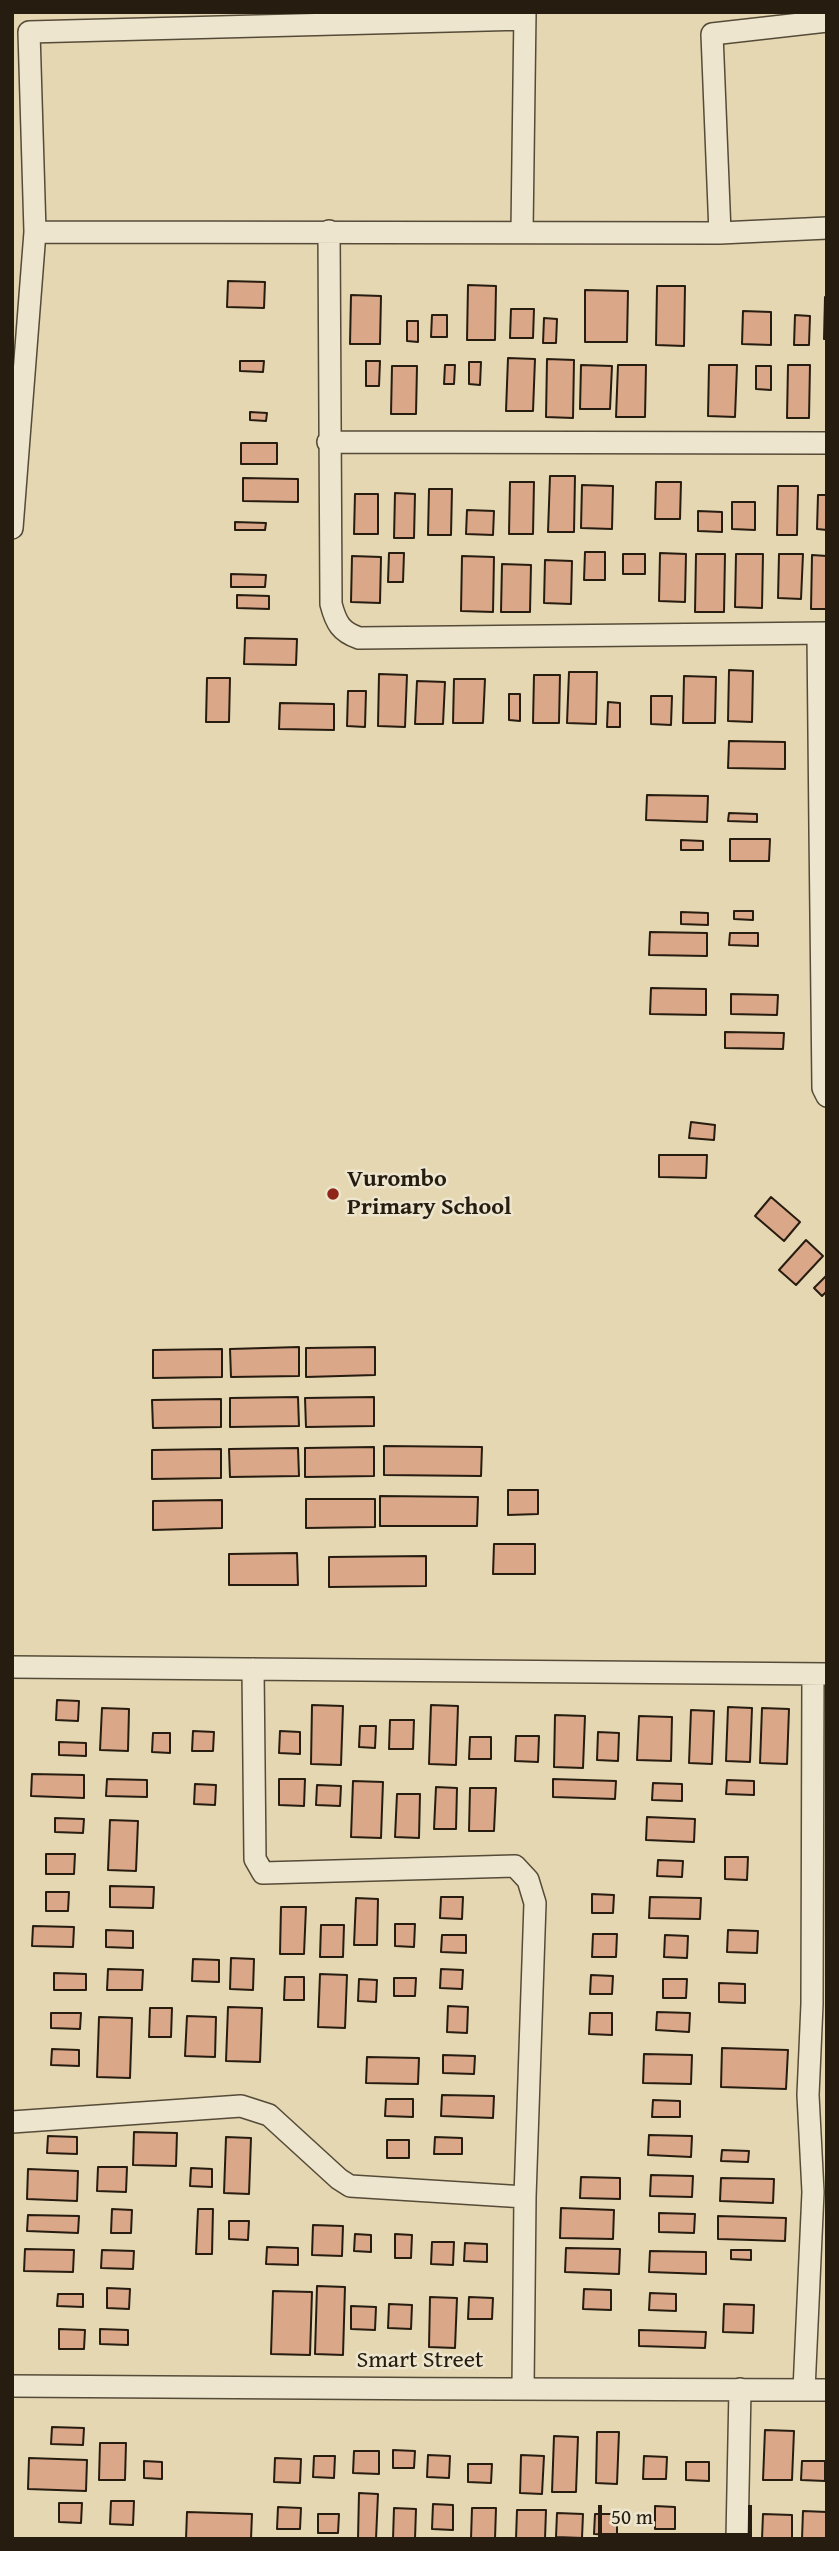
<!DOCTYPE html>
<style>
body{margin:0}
#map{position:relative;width:839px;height:2551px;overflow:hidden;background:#e4d7b2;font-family:"Gentium Book Plus",serif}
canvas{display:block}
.frame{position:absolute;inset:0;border:14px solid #271c10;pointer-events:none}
.scale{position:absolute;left:598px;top:2505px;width:154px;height:32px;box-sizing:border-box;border:4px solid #271c10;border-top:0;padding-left:9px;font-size:21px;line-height:24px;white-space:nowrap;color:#271c10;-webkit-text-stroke:5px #ede5cd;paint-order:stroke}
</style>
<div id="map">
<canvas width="839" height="2551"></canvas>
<div class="frame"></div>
<div class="scale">50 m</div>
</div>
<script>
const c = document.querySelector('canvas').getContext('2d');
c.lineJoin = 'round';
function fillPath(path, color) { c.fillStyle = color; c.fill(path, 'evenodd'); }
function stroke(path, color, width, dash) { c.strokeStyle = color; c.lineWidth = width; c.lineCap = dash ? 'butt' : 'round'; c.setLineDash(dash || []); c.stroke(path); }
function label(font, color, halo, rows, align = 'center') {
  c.font = font + ' "Gentium Book Plus",serif'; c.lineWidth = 5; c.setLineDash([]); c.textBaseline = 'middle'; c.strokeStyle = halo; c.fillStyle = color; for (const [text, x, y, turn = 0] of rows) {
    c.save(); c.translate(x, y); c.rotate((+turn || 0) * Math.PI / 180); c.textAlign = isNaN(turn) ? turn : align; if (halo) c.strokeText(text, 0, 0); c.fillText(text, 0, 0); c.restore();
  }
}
const building = new Path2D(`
 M228 281 265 282 264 308 227 307Z
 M468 285 496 286 495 340H467Z
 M657 286H685L684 346 656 345Z
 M585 290 628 291 627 342H585Z
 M351 295 381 296 380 344H350Z
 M825 297H827V339H824Z
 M511 309H534L533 338H510Z
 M743 311 771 312V345L742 344Z
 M432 315H447V337H431Z
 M795 315 810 316 809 345H794Z
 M544 318 557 319 556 343H543Z
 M407 321H418V342L407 341Z
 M508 358 535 359 533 411H506Z
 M547 359 574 360 573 418 546 417Z
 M240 361H264L263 372 240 371Z
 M366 361H380L379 386H366Z
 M469 362H481L480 385 469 384Z
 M445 365H455L454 384H444Z
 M581 365 612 366 610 409H580Z
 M618 365H646L645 417H616Z
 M709 365H737L735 417 708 416Z
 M788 365H810L809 418H787Z
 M392 366H417L416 414H391Z
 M756 366H771V390L756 389Z
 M250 412 267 413 266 421 250 420Z
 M241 443H277V464H241Z
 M550 476H575L574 532H548Z
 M243 478 298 479V502L243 501Z
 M510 482H534L533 534H509Z
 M656 482H681L680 519H655Z
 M582 485 613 486 612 529 581 528Z
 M778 486H798L797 535H777Z
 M429 489H452L451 535H428Z
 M395 493 415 494 414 538H394Z
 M355 494H378V534H354Z
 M818 495H827V530L817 529Z
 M732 502H755V530L732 529Z
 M467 510 494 511 493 535 466 534Z
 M698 511 722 512V532L698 531Z
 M235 522 266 523 265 530H235Z
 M585 552H605V580H584Z
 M389 553H404L403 582H388Z
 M660 553 686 554 685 602 659 601Z
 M623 554H645V574H623Z
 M696 554H725L724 612H695Z
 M736 554H763L762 608 735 607Z
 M779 554H803L801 599 778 598Z
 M812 555 827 556V609H811Z
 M352 556 381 557 380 603 351 602Z
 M462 556 494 557 493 612 461 611Z
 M545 560 572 561 571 604 544 603Z
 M502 564 531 565 530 612H501Z
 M231 574 266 575 265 587H231Z
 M237 595 269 596V609L237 608Z
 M245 638 297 639 296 665 244 664Z
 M729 670 753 671 752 722 728 721Z
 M569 672H597L596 724 567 723Z
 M379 674 407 675 405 727 378 726Z
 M534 675H560L559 723H533Z
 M684 676 716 677 715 723H683Z
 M207 678H230L229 722H206Z
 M454 679H485L483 723H453Z
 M417 681 445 682 443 724H415Z
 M348 691H366L365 727 347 726Z
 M509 694H520V721L509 720Z
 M651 696H672L671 725 651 724Z
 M608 702 620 703V727H607Z
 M280 703 334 704V730L279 729Z
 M729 741 785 742V769L728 768Z
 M647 795 708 796 707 822 646 820Z
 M729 813 757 814V822L728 821Z
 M730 839H770L769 861H730Z
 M681 840 703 841V850H681Z
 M734 911H753V920L734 919Z
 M681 912 708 913V925L681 924Z
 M650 932 707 933V956L649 955Z
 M730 933H758V946L729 945Z
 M651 988 706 989V1015L650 1014Z
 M731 994 778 995 777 1015 731 1014Z
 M725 1032 784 1033 783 1049 725 1048Z
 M691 1122 715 1125 714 1140 689 1138Z
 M659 1155H707L706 1178 659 1177Z
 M771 1197 800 1222 784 1241 755 1216Z
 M806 1240 823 1256 796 1285 779 1270Z
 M827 1275V1291L822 1296 814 1288Z
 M299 1347V1376L231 1377 230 1349Z
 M375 1347V1375L306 1377V1348Z
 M222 1349V1377L153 1378V1350Z
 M298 1397 299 1426 230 1427V1398Z
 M374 1397V1426L306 1427 305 1398Z
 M221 1399V1427L153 1428 152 1400Z
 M384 1446 482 1447 481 1476 384 1475Z
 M374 1447V1476L305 1477V1448Z
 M298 1448 299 1476 230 1477 229 1449Z
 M221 1449V1478L152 1479V1450Z
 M508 1490H538V1514L508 1515Z
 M380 1496 478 1497 477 1526H380Z
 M306 1499H375V1527L306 1528Z
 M222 1500V1528L153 1530V1501Z
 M494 1544H535V1574H493Z
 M297 1553 298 1585H229V1554Z
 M426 1556V1586L329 1587V1557Z
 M57 1700 79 1701 78 1721 56 1720Z
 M312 1705 343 1706 341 1765 311 1764Z
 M431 1705 458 1706 456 1765 429 1764Z
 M728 1707 752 1708 750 1762 726 1761Z
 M102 1708 129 1709 128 1751 100 1750Z
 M762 1708 789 1709 787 1764 760 1763Z
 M691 1710 714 1711 712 1764 689 1763Z
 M555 1715 585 1716 583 1768 554 1767Z
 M639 1716 672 1717 671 1761 637 1760Z
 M390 1720H414L413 1749H389Z
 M360 1726H376L375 1748 359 1747Z
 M193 1731 214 1732 213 1751H192Z
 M280 1731 300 1732V1754L279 1753Z
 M598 1732 619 1733 618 1761 597 1760Z
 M153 1733H170V1753L152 1752Z
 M516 1736H539L538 1762 515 1761Z
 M470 1737H491V1759H469Z
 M59 1742 86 1743V1756L59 1755Z
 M32 1774 84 1775V1798L31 1796Z
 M107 1779 147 1780V1797L106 1796Z
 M279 1779H305L304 1806 279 1805Z
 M553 1779 616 1781 615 1799 553 1797Z
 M727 1780 754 1781V1795L726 1794Z
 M353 1781 383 1782 381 1838 351 1837Z
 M653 1783 682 1784V1801L652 1800Z
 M195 1784 216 1785 215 1805 194 1804Z
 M317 1785 341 1786 340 1806 316 1805Z
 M436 1787 457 1788 456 1829H434Z
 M470 1788H496L494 1831H469Z
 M397 1794H420L419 1838 395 1837Z
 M647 1817 695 1819 694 1842 646 1840Z
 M55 1818 84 1819 83 1833 55 1832Z
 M110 1820 138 1821 136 1871 108 1870Z
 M46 1854H75L74 1874H46Z
 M725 1857H748L747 1880 725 1879Z
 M658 1860 683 1861 682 1877 657 1876Z
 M110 1886 154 1887 153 1908 110 1907Z
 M46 1892H69L68 1911H46Z
 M592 1894 614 1895 613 1913H592Z
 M441 1897H463L462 1919 440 1918Z
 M650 1897 701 1898 700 1919 649 1918Z
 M356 1898 378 1899 377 1945H354Z
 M281 1907H306L304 1954H280Z
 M395 1924H415L414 1947 395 1946Z
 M321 1925H344L343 1957H320Z
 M33 1926 74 1927 73 1947 32 1946Z
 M106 1930 133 1931V1948L106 1947Z
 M728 1930 758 1931 757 1953 727 1952Z
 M593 1934H617L616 1957H592Z
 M442 1935H466V1953L441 1952Z
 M665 1935 688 1936 687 1958 664 1957Z
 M231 1958 254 1959 253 1990 230 1989Z
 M193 1959 219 1960V1982L192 1981Z
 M108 1969 143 1970 142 1990H107Z
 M441 1969 463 1970 462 1989 440 1988Z
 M54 1973 86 1974V1990H54Z
 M320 1974 347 1975 345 2028 318 2027Z
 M591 1975 613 1976 612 1994H590Z
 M285 1977H304V2000H284Z
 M394 1978H416L415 1996H394Z
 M359 1979 377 1980 376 2002 358 2001Z
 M663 1979H687L686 1998H663Z
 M719 1983 745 1984V2003L719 2002Z
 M448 2006 468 2007 467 2033 447 2032Z
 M228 2007 262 2008 260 2062 226 2061Z
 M150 2008H172L171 2037H149Z
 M657 2012 690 2013 689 2032 656 2030Z
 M51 2013H81L80 2029 51 2028Z
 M590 2013H612V2035L589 2034Z
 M187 2016 216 2017 215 2057 185 2056Z
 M99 2017 132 2018 130 2078 97 2077Z
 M722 2048 788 2050 786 2089 721 2087Z
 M52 2049 79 2050V2066L51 2065Z
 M644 2054 692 2055 691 2084 643 2083Z
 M443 2055 475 2056 474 2074 443 2073Z
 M367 2057 419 2058 418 2084 366 2083Z
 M442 2095 494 2096 493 2118 441 2116Z
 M386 2099H413V2117L385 2116Z
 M653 2100 680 2101V2117H652Z
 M134 2132 177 2133 176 2166 133 2165Z
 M649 2135 692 2136 691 2157 648 2155Z
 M48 2136 77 2137V2154L47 2153Z
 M226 2137 251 2138 249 2194 224 2193Z
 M435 2137 462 2138V2154H434Z
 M387 2140H409V2158H387Z
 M722 2150 749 2151 748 2162 721 2161Z
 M98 2167H127L126 2192 97 2191Z
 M191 2168 212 2169V2187L190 2186Z
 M28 2169 78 2171 77 2201 27 2199Z
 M651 2175 693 2176 692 2197 650 2196Z
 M581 2177 620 2178V2199L580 2198Z
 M721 2178 774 2179 773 2203 720 2201Z
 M561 2208 614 2210 613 2239 560 2238Z
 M112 2209 132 2210 131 2233H111Z
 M198 2209H213L212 2254H196Z
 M659 2213 695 2214 694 2233 659 2232Z
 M28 2215 79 2216 78 2233 27 2231Z
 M718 2216 786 2218 785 2241 718 2239Z
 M229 2221H249L248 2240 229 2239Z
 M313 2225 343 2226 342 2256 312 2255Z
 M355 2234 371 2235V2252L354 2251Z
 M395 2234 412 2235 411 2258H395Z
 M432 2242H454L453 2265 431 2264Z
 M465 2243 487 2244V2262L464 2261Z
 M267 2247 298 2248V2265L266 2264Z
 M566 2248 620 2249 619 2274 565 2272Z
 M25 2249 74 2250 73 2272 24 2271Z
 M102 2250 134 2251 133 2269 101 2268Z
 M731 2250H751V2260L731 2259Z
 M650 2251 706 2252V2274L649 2272Z
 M317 2286 345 2287 343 2355 315 2354Z
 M107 2288 130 2289 129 2309 107 2308Z
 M584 2289 611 2290V2310L583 2309Z
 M273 2291 312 2292 310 2355 271 2354Z
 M650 2293 676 2294V2311L649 2310Z
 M58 2294H83V2307L57 2306Z
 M430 2297 457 2298 455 2348 429 2347Z
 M469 2297 493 2298 492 2319H468Z
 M389 2304 412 2305 411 2329 388 2328Z
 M724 2304 754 2305 753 2333 723 2332Z
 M351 2306 376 2307 375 2330 351 2329Z
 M59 2329 85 2330 84 2349H59Z
 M100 2329 128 2330V2345L100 2344Z
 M639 2330 706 2332 705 2348 639 2346Z
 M52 2427 84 2428 83 2445 51 2444Z
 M765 2430 794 2431 792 2480H763Z
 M597 2432H619L617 2484 596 2483Z
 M554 2436 578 2437 576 2492H552Z
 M100 2443H126L125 2480H99Z
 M393 2450 415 2451 414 2468H393Z
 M354 2451H379V2474L353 2473Z
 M428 2455 450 2456 449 2478 427 2477Z
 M521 2455 544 2456 542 2494 520 2493Z
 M314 2456H335L334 2478 313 2477Z
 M644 2456 667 2457 666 2479H643Z
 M29 2458 87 2460 86 2491 28 2489Z
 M275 2458 301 2459 300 2483 274 2482Z
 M144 2461 162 2462V2479L144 2478Z
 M802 2461H825V2481L801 2480Z
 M686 2462H709V2481L686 2480Z
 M468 2464H492L491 2483 468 2482Z
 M359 2493 378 2494 376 2539H358Z
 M111 2501H134L133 2525 110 2524Z
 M59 2503H82L81 2523 59 2522Z
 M433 2504 453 2505V2530L432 2529Z
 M655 2506 675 2507V2529H655Z
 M278 2507 301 2508 300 2529H277Z
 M394 2508 416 2509 415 2539H393Z
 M472 2508H496L495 2539H471Z
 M517 2510H546L545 2539H516Z
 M803 2511 827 2512V2539H802Z
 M187 2512 252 2514 251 2539H186Z
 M557 2513 583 2514 582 2538 556 2537Z
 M318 2514H339L338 2533H318Z
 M595 2514H617V2535L594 2534Z
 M763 2514 792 2515V2539H762Z`);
fillPath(building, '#daa788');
stroke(building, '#271c10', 2);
const minor = new Path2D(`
 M329 231 331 604C336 623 341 632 359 638L827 633
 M522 231 525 12
 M35 232 29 32 525 19
 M720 233 712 34 827 21
 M328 442 827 443
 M12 528 35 232 720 233 827 228
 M818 634 820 829
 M827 829H820L823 1088 827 1096
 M12 1667 827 1674
 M253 1669 255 1859 263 1873 515 1866 528 1880 535 1903 525 2197 523 2388
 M12 2122 241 2106 269 2115 339 2179 350 2186 525 2197
 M12 2386C284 2387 555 2391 827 2390
 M804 2390 813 2192 808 2095 812 2004 813 1674
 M737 2539 740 2389`);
stroke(minor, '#564b38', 24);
stroke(minor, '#ede5cd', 21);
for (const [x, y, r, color] of [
 [333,1194,7,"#8f2418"]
]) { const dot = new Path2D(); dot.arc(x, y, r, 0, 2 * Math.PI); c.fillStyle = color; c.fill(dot); stroke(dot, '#ede5cd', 2.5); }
label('bold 24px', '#271c10', '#ede5cd', [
 ["Vurombo",347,1180],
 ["Primary School",347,1208]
], 'left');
label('24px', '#271c10', '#ede5cd', [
 ["Smart Street",420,2361]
]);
</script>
